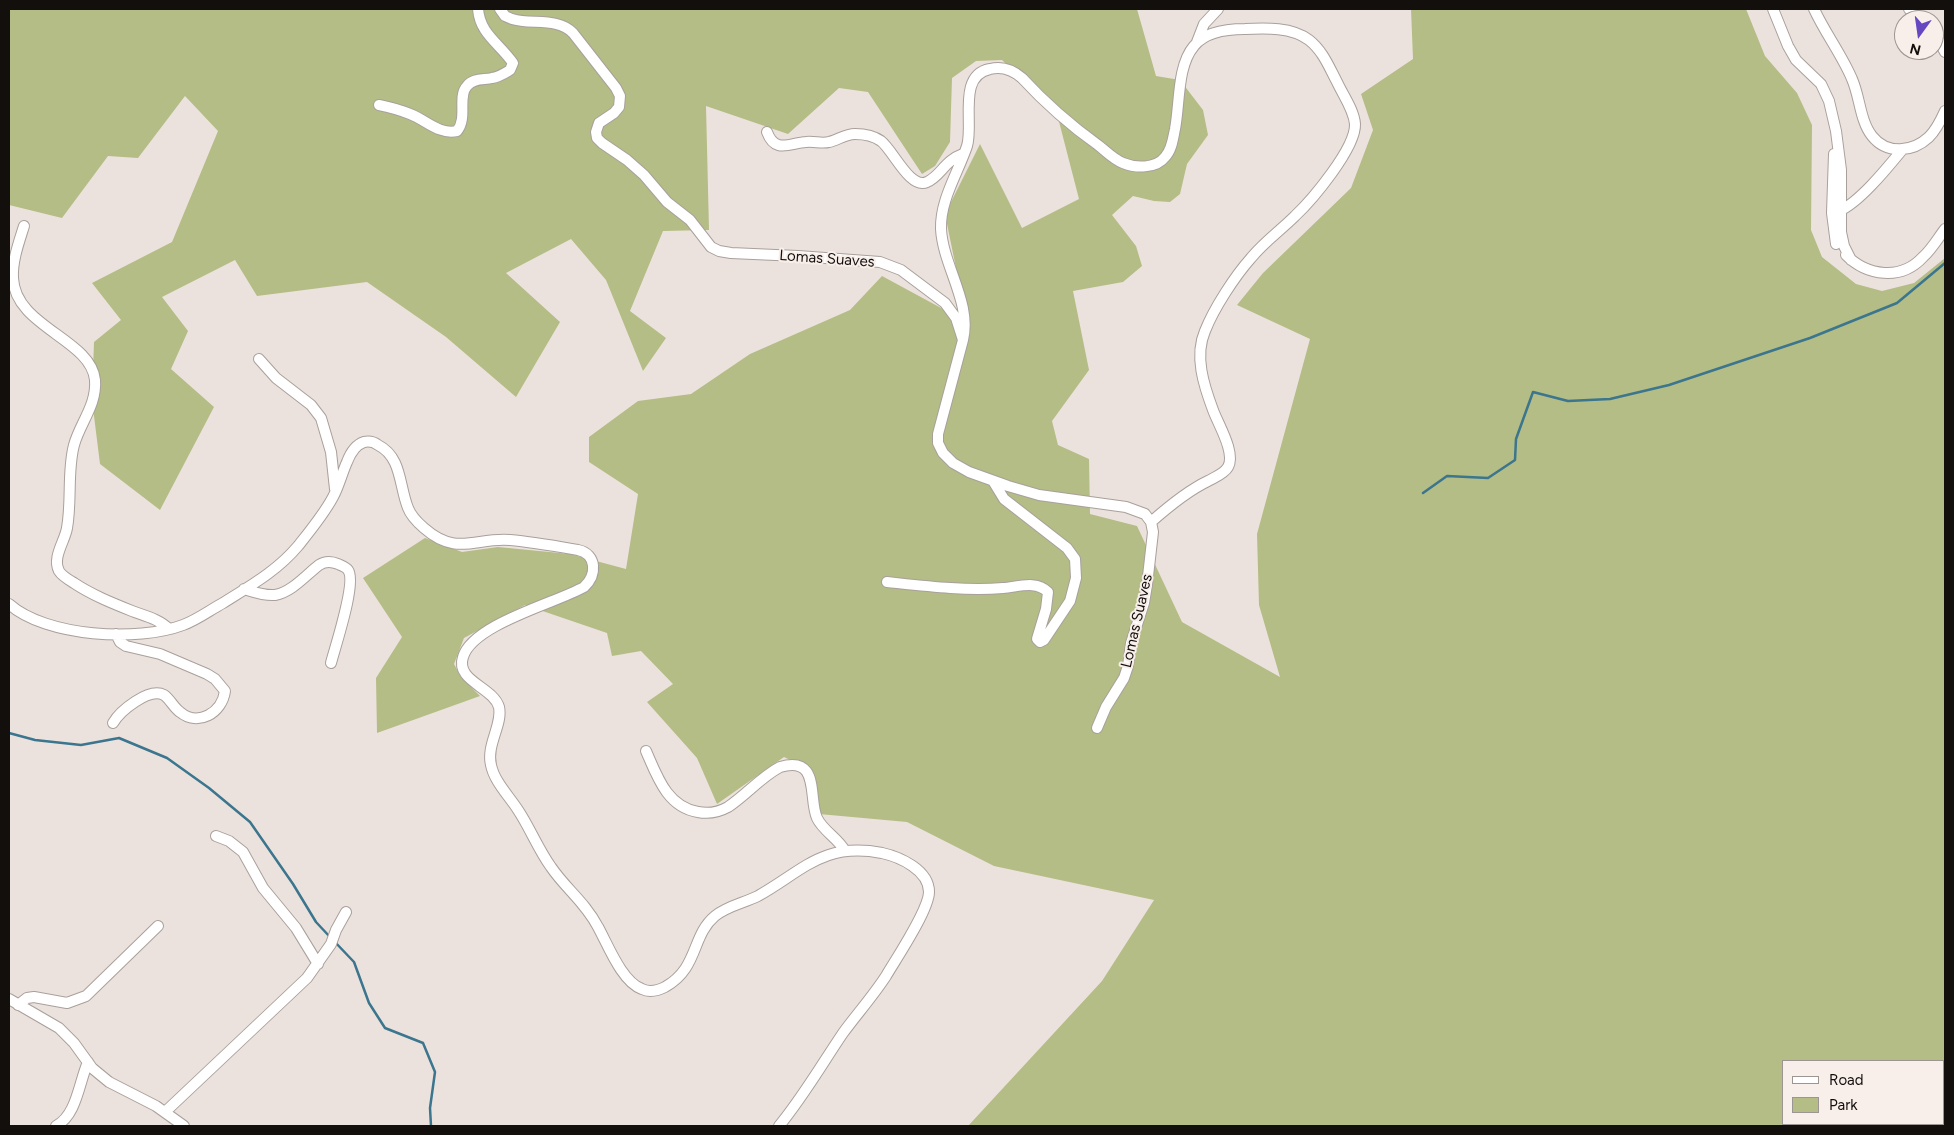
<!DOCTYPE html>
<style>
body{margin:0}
#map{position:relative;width:1954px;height:1135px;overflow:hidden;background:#ece2dd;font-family:Figtree,sans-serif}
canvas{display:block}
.frame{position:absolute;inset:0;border:10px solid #120f0d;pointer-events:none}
.legend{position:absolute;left:1782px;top:1060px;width:162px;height:65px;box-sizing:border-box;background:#f9efea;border:1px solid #9d9592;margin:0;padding:6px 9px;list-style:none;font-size:15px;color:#120f0d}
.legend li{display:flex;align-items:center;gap:10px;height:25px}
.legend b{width:25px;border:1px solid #9d9592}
.north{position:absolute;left:1894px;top:10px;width:50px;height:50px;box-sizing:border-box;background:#f9efea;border:1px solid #9d9592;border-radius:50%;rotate:194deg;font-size:14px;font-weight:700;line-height:20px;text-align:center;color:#120f0d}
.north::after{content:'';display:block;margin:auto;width:18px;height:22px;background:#6548c1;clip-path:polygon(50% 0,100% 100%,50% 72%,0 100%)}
</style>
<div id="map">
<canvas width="1954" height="1135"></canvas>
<div class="frame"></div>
<ul class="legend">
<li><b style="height:6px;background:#fff"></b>Road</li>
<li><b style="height:14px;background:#b4bd85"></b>Park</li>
</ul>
<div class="north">N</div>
</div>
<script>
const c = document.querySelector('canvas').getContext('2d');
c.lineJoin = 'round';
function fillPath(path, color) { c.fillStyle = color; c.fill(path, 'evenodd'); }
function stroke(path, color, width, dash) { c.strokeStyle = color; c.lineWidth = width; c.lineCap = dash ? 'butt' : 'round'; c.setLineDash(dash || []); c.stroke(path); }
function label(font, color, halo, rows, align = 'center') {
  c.font = font + ' Figtree,sans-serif'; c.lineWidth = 4; c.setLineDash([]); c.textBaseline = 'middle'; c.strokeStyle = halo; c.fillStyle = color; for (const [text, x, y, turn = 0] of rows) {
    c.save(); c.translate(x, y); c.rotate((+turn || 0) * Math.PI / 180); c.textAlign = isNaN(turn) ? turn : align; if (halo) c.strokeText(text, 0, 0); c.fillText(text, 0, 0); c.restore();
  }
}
fillPath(new Path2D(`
 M9 9H1137L1156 76 1180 80 1203 110 1208 135 1187 164 1180 194 1170 202 1154 201 1133 196 1112 215 1136 246 1142 266 1123 282 1073 291 1089 370 1052 421 1058 445 1089 459 1090 514 1137 526 1182 622 1280 677 1259 605 1257 534 1310 339 1237 305 1263 273 1351 188 1373 130 1361 94 1413 59 1411 9H1746L1765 56 1797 93 1812 125 1811 230 1822 257 1856 284 1882 291 1914 283 1945 258V1126H968L1102 981 1154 900 994 866 907 822 819 814 813 771 784 757 717 804 697 758 647 702 673 684 641 651 612 656 607 633 525 605 464 638 454 664 461 677 480 696 377 733 376 678 402 637 363 578 425 538 462 552 498 547 570 554 626 569 638 494 589 462V437L638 401 691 394 750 354 850 310 882 276 967 322 945 214 980 144 1022 228 1079 199 1056 110 1002 60 976 61 952 78 950 142 935 166 922 174 868 92 839 88 788 134 706 106 709 230 663 231 630 311 666 338 643 371 606 280 571 239 506 273 560 322 516 397 446 337 367 282 257 296 235 260 162 297 188 331 171 369 214 407 160 510 100 464 92 400 94 342 121 320 92 283 172 242 218 131 185 96 138 158 108 156 62 218 9 205ZM1783 1061H1943V1124H1783Z`), '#b4bd85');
stroke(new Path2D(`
 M1423 493 1447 476 1488 478 1515 460 1516 439 1533 392 1568 401 1610 399 1669 385 1810 338 1897 303 1945 263
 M9 733 35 740 81 745 119 738 167 758 209 788 250 822 293 884 316 922 330 937
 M334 941 354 962 369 1003 385 1028 423 1043 435 1072 430 1108 431 1126`), '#3b758e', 2.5);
const minor = new Path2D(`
 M500 9 505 16 512 19C531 25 558 17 573 33L616 88 620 96 619 107 614 113 599 123 596 132 597 138 602 143 627 160 644 175 667 202 690 220 711 247 719 251 731 253 798 256 880 262 901 270 945 303 956 318 963 340 938 434V443L943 453 953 463 969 472 1008 486 1039 495 1126 507 1145 514 1151 522 1153 532 1147 585 1144 603 1131 643 1128 666 1124 678 1106 707 1097 728
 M1773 9 1788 46 1796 60 1821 84 1829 101 1836 131 1841 170V232L1844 246 1851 260
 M1814 9C1825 33 1842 55 1852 79 1860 97 1860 121 1872 136 1887 155 1913 152 1929 137 1936 130 1941 120 1945 111
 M1909 9 1920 20
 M1934 32 1945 52
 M1197 42 1204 24 1218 9
 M379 105C389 107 400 110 410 114 426 120 439 135 457 131 468 118 457 96 467 86 473 78 484 80 492 78 499 77 505 73 510 70L513 63C499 43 480 34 478 9
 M767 132C775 154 790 143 806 142 814 141 822 144 829 142 838 140 845 134 855 134 864 134 874 136 881 141 893 150 910 190 927 182 941 176 944 161 963 154
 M1834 154 1832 213 1836 244
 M1839 211C1859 203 1888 167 1902 150
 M24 226C19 242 12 261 13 278 15 327 91 339 95 380 97 405 80 423 74 445 67 471 72 500 67 528 65 541 52 557 59 571 62 576 69 580 74 583 92 595 112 603 132 611 145 616 159 619 169 629
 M1846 255C1867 276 1901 281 1923 257 1932 249 1938 238 1945 229
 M963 340C972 303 943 266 941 229 940 200 958 173 967 146 974 124 957 75 990 69 1002 66 1013 70 1022 78 1045 103 1070 125 1098 145 1106 151 1113 159 1123 163 1135 168 1156 169 1165 157 1172 150 1173 138 1175 129 1180 103 1177 66 1194 46 1205 32 1228 29 1245 29 1266 28 1292 27 1309 40 1323 51 1329 67 1337 82 1343 95 1354 110 1355 124 1356 148 1312 200 1295 216 1281 230 1264 242 1251 258 1235 276 1214 308 1205 331 1194 356 1204 386 1213 410 1218 424 1236 453 1228 467 1224 474 1215 477 1208 481 1187 491 1168 507 1151 522
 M259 359 276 378 311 405 321 418 331 452 335 489
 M887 582C925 586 965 591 1003 588 1018 587 1036 580 1048 592L1046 609 1037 639 1040 642 1044 640 1070 601 1076 578 1075 559 1067 548 1004 499 993 481
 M244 589C254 592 264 596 275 595 292 592 306 575 319 565 325 561 331 561 338 564 340 565 346 567 348 570 357 582 335 647 331 663
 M9 604C46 637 138 642 183 625 197 620 210 610 223 603 250 586 277 571 298 546 310 531 324 514 333 497 339 486 342 473 347 462 350 454 355 445 364 442 369 441 374 442 378 445 402 457 399 486 408 508 411 516 417 522 424 528 457 557 476 537 510 540 533 542 555 546 578 550 597 554 597 575 584 587 556 603 473 624 463 657 455 681 493 687 499 707 503 724 486 745 491 765 494 781 509 796 518 810 530 828 538 849 551 867 566 889 585 902 598 927 608 945 622 982 642 989 650 993 657 991 665 987 699 968 691 936 715 916 727 906 744 903 758 896 804 870 823 842 882 853 900 857 929 870 929 892 929 910 896 959 886 976 873 996 857 1014 843 1033 822 1064 803 1097 779 1126
 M113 723C120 711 149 687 164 695 170 699 174 708 180 712 198 727 222 713 225 691L215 679 207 674 160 654 126 646 120 642 116 634
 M646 751C657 776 667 807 698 812 708 814 719 812 728 807 746 795 761 777 780 767 821 755 808 799 817 818 823 831 838 838 845 851
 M216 836 229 841 243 852 263 888 296 928 318 964
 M9 999 59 1028 74 1043 92 1068 109 1082 156 1106 184 1126
 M18 1005 27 998 34 997 67 1003 86 996 158 926
 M165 1112 307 978 331 944 336 930 346 912
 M56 1126C77 1115 79 1082 88 1062`);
stroke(minor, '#a9a09b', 12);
stroke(minor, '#fff', 10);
label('15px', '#120f0d', '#f9efea', [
 ["Lomas Suaves",827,259,4],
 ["Lomas Suaves",1137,621,-77]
]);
</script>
